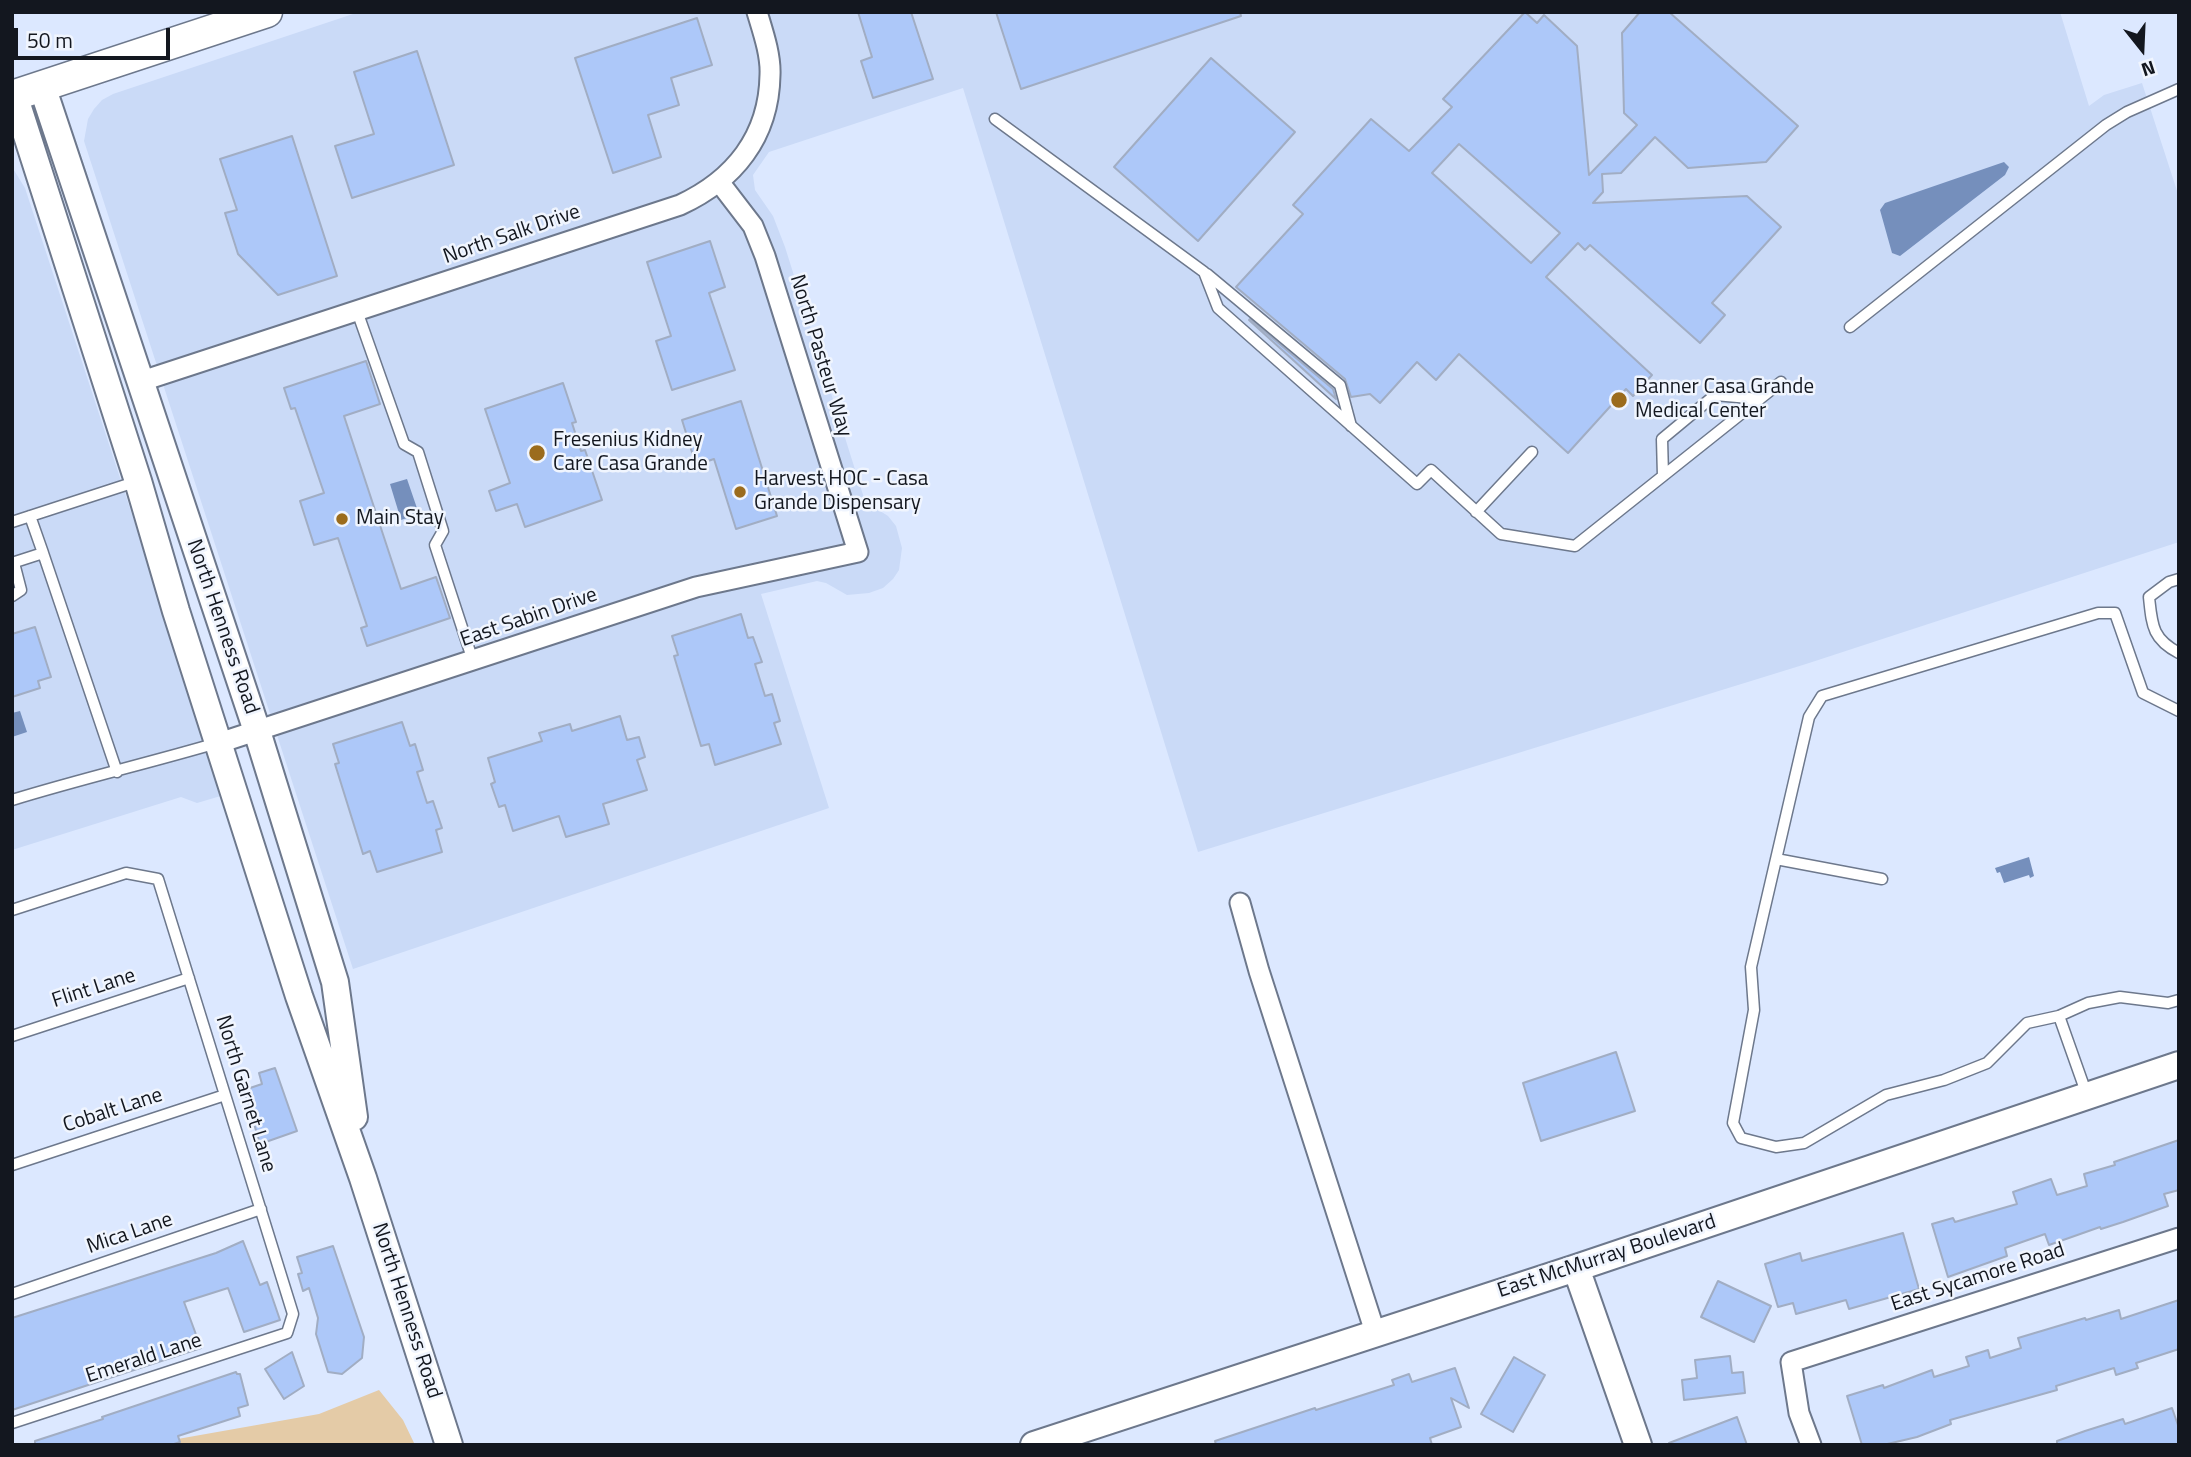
<!DOCTYPE html>
<style>
body{margin:0}
#map{position:relative;width:2191px;height:1457px;overflow:hidden;background:#dce8ff;font-family:"Titillium Web",sans-serif}
canvas{display:block}
.frame{position:absolute;inset:0;border:14px solid #13171f;pointer-events:none}
.north{position:absolute;left:2107px;top:14px;width:70px;height:70px;-webkit-text-stroke:5px #f0f5fe;paint-order:stroke;rotate:162deg;font-size:19px;font-weight:700;line-height:28px;text-align:center;color:#13171f}
.north::after{content:'';display:block;margin:auto;width:24px;height:32px;background:#13171f;clip-path:polygon(50% 0,100% 100%,50% 72%,0 100%)}
.scale{position:absolute;left:14px;top:28px;width:156px;height:32px;box-sizing:border-box;border:4px solid #13171f;border-top:0;padding-left:9px;font-size:21px;line-height:24px;white-space:nowrap;color:#13171f;-webkit-text-stroke:5px #f0f5fe;paint-order:stroke}
</style>
<div id="map">
<canvas width="2191" height="1457"></canvas>
<div class="frame"></div>
<div class="north">N</div>
<div class="scale">50 m</div>
</div>
<script>
const c = document.querySelector('canvas').getContext('2d');
c.lineJoin = 'round';
function fillPath(path, color) { c.fillStyle = color; c.fill(path, 'evenodd'); }
function stroke(path, color, width, dash) { c.strokeStyle = color; c.lineWidth = width; c.lineCap = dash ? 'butt' : 'round'; c.setLineDash(dash || []); c.stroke(path); }
function label(font, color, halo, rows, align = 'center') {
  c.font = font + ' "Titillium Web",sans-serif'; c.lineWidth = 5; c.setLineDash([]); c.textBaseline = 'middle'; c.strokeStyle = halo; c.fillStyle = color; for (const [text, x, y, turn = 0] of rows) {
    c.save(); c.translate(x, y); c.rotate((+turn || 0) * Math.PI / 180); c.textAlign = isNaN(turn) ? turn : align; if (halo) c.strokeText(text, 0, 0); c.fillText(text, 0, 0); c.restore();
  }
}
fillPath(new Path2D(`
 M359 12H2060L2089 106 2104 95 2142 83 2179 197V542L1806 664 1198 852 963 88 769 152 753 175 755 190 773 216 785 247 864 498 869 504 888 516 896 526 902 548 899 570 893 579 883 588 869 593 847 595 826 583 817 581 761 594 829 808 353 969 84 141 88 119 94 109 102 100 113 94Z
 M12 167 25 188 224 795 197 803 181 797 12 850Z`), '#cadaf7');
fillPath(new Path2D(`
 M379 1390 403 1420 415 1445H157L172 1440 319 1414Z`), '#e4cba7');
fillPath(new Path2D(`
 M2004 162 2009 167 2005 175 1900 256 1892 253 1880 210 1885 203Z
 M407 479 419 514 401 520 390 484Z
 M20 711 27 732 12 737V713Z
 M2029 857 2034 876 2030 878 2029 875 2004 883 2000 872 1997 873 1995 868Z`), '#758fbc');
const building = new Path2D(`
 M858 12H911L933 79 873 98 861 61 872 57Z
 M996 12H1240L1241 16 1021 89Z
 M1525 12 1537 23 1544 15 1577 46 1589 175 1637 125 1624 113 1622 33 1640 12H1669L1798 126 1766 162 1688 168 1655 137 1621 173 1602 174 1603 192 1593 203 1747 196 1781 227 1712 303 1725 315 1700 343 1590 245 1585 250 1578 243 1546 277 1652 375 1633 396 1626 389 1568 453 1459 354 1436 380 1417 362 1380 403 1370 394 1351 397 1345 379 1236 287 1303 214 1293 205 1371 119 1409 151 1452 107 1443 99ZM1459 144 1560 233 1531 263 1432 173Z
 M697 18 712 65 671 78 679 105 648 115 661 157 613 173 575 58Z
 M417 51 454 165 352 198 335 146 374 134 354 72Z
 M1211 58 1295 132 1198 241 1114 167Z
 M292 136 337 276 278 295 238 254 225 213 237 210 220 159Z
 M710 241 725 287 709 293 735 370 672 390 656 341 671 336 647 262Z
 M1250 319 1333 389 1336 399 1249 320Z
 M366 361 380 404 344 416 401 589 436 577 450 618 367 646 361 628 367 626 338 538 314 545 300 501 324 493 295 408 291 409 284 388Z
 M563 383 576 422 572 423 581 451 585 450 602 500 525 527 517 504 496 511 489 491 510 483 485 409Z
 M741 401 777 516 736 529 714 459 696 465 682 420Z
 M741 614 748 638 753 637 762 662 755 664 765 696 772 694 780 721 774 723 781 744 715 765 709 744 701 746 674 656 678 655 672 636Z
 M35 627 51 677 38 681 40 688 12 697V634Z
 M620 716 627 740 639 737 645 757 637 760 647 790 603 804 609 824 566 837 559 816 513 831 505 805 499 807 491 784 495 782 488 758 542 741 539 733 570 724 572 731Z
 M402 722 410 746 415 744 423 770 417 772 427 803 433 801 442 828 436 830 442 852 377 872 370 851 363 854 335 764 339 763 333 744Z
 M1616 1052 1635 1111 1541 1141 1523 1083Z
 M275 1068 297 1131 260 1144 244 1090 262 1084 259 1073Z
 M2179 1140V1190L2164 1194 2168 1206 2123 1222 2101 1229 2100 1227 2049 1245 2045 1234 2005 1248 2007 1256 1948 1277 1932 1224 1953 1218 1955 1222 2017 1204 2013 1192 2051 1179 2057 1195 2087 1186 2084 1174 2115 1165 2114 1162Z
 M1903 1233 1919 1289 1849 1309 1846 1300 1796 1314 1793 1303 1778 1307 1765 1264 1800 1253 1802 1261Z
 M243 1241 260 1285 267 1282 280 1320 244 1332 228 1288 184 1302 201 1348 12 1410V1318L216 1253Z
 M333 1246 364 1337 362 1358 342 1374 328 1372 316 1334 318 1318 309 1288 303 1291 298 1274 302 1273 297 1257Z
 M1718 1281 1771 1306 1754 1342 1701 1317Z
 M2179 1300V1349L2136 1363 2138 1368 2116 1375 2114 1368 2056 1386 2057 1390 1950 1420 1951 1424 1917 1437 1883 1445H1862L1847 1396 1883 1385 1884 1388 1932 1370 1934 1377 1969 1366 1966 1357 1988 1350 1990 1358 2021 1348 2018 1338 2085 1318 2086 1320 2119 1310 2121 1319Z
 M292 1352 304 1386 284 1399 265 1369Z
 M1730 1356 1732 1373 1743 1372 1745 1393 1684 1400 1682 1380 1697 1378 1695 1360Z
 M1514 1357 1545 1375 1513 1432 1481 1414Z
 M1455 1368 1469 1408 1451 1398 1461 1427 1430 1438 1432 1445H1216L1215 1441 1315 1408 1316 1410 1394 1385 1392 1380 1409 1374 1412 1382Z
 M236 1372 237 1374H240L248 1405 238 1408 240 1416 178 1436 180 1442 171 1445H35V1441L103 1419 102 1417Z
 M2172 1408 2179 1428V1445H2057V1441L2085 1431 2123 1419 2125 1424Z
 M1737 1417 1747 1445H1669V1443Z`);
fillPath(building, '#adc8f9');
stroke(building, '#a1adc3', 2);
const lane = new Path2D(`
 M995 119 1204 272 1218 308 1417 484 1431 470 1501 534 1575 546 1781 382
 M1207 274 1340 385 1351 426
 M357 311 404 444 418 452 443 531 435 545 473 661
 M1850 327 2106 125 2127 112 2179 89
 M1663 476 1662 439 1715 395 1760 399
 M1476 512 1532 452
 M12 522 138 481
 M43 553 117 772
 M12 563 43 553 30 516
 M2179 579 2169 582 2149 597C2152 625 2152 639 2179 653
 M12 596 21 590 14 563
 M2179 711 2143 693 2115 613H2098L1822 696 1809 717 1751 967 1754 1010 1733 1123 1741 1138 1776 1147 1804 1143 1886 1095 1944 1080 1987 1063 2027 1023 2059 1016 2088 1003 2120 997 2168 1003 2179 1000
 M12 800C80 779 149 763 217 743
 M1776 859 1882 879
 M12 910 126 873 158 879 293 1314 287 1333 12 1423
 M2059 1016 2087 1095
 M12 1036 189 978
 M12 1165 225 1095
 M12 1294 261 1209`);
const street = new Path2D(`
 M139 382 680 205C734 180 769 137 770 75 771 55 763 32 757 12
 M219 743 696 587 858 552 765 256 753 226 720 183
 M1240 903 1259 971 1375 1332
 M1811 1445 1799 1413 1791 1362 2179 1238`);
const secondary = new Path2D(`
 M42 86 257 731 335 982 354 1117
 M14 95 138 481 176 611 299 996 363 1178 449 1445
 M1576 1268 1638 1445
 M1034 1445 1576 1268 2179 1065`);
const primary = new Path2D(`
 M12 96 267 12`);
stroke(lane, '#6d788c', 13);
stroke(street, '#6d788c', 23);
stroke(secondary, '#6d788c', 30);
stroke(primary, '#6d788c', 33);
stroke(lane, '#fff', 10);
stroke(street, '#fff', 19);
stroke(secondary, '#fff', 26);
stroke(primary, '#fff', 30);
for (const [x, y, r, color] of [
 [1619,400,9,"#9b6c1d"],
 [537,453,9,"#9b6c1d"],
 [740,492,7,"#9b6c1d"],
 [342,519,7,"#9b6c1d"]
]) { const dot = new Path2D(); dot.arc(x, y, r, 0, 2 * Math.PI); c.fillStyle = color; c.fill(dot); stroke(dot, '#f0f5fe', 2.5); }
label('21px', '#13171f', '#f0f5fe', [
 ["North Salk Drive",512,235,-19],
 ["North Pasteur Way",820,356,73],
 ["East Sabin Drive",529,618,-19],
 ["North Henness Road",222,627,71],
 ["Flint Lane",94,989,-18],
 ["North Garnet Lane",245,1094,73],
 ["Cobalt Lane",113,1111,-18],
 ["Mica Lane",130,1234,-19],
 ["East McMurray Boulevard",1607,1257,-18],
 ["East Sycamore Road",1978,1278,-18],
 ["North Henness Road",406,1311,72],
 ["Emerald Lane",144,1359,-18]
]);
label('21px', '#13171f', '#f0f5fe', [
 ["Banner Casa Grande",1635,388],
 ["Medical Center",1635,412],
 ["Fresenius Kidney",553,441],
 ["Care Casa Grande",553,465],
 ["Harvest HOC - Casa",754,480],
 ["Grande Dispensary",754,504],
 ["Main Stay",356,519]
], 'left');
</script>
